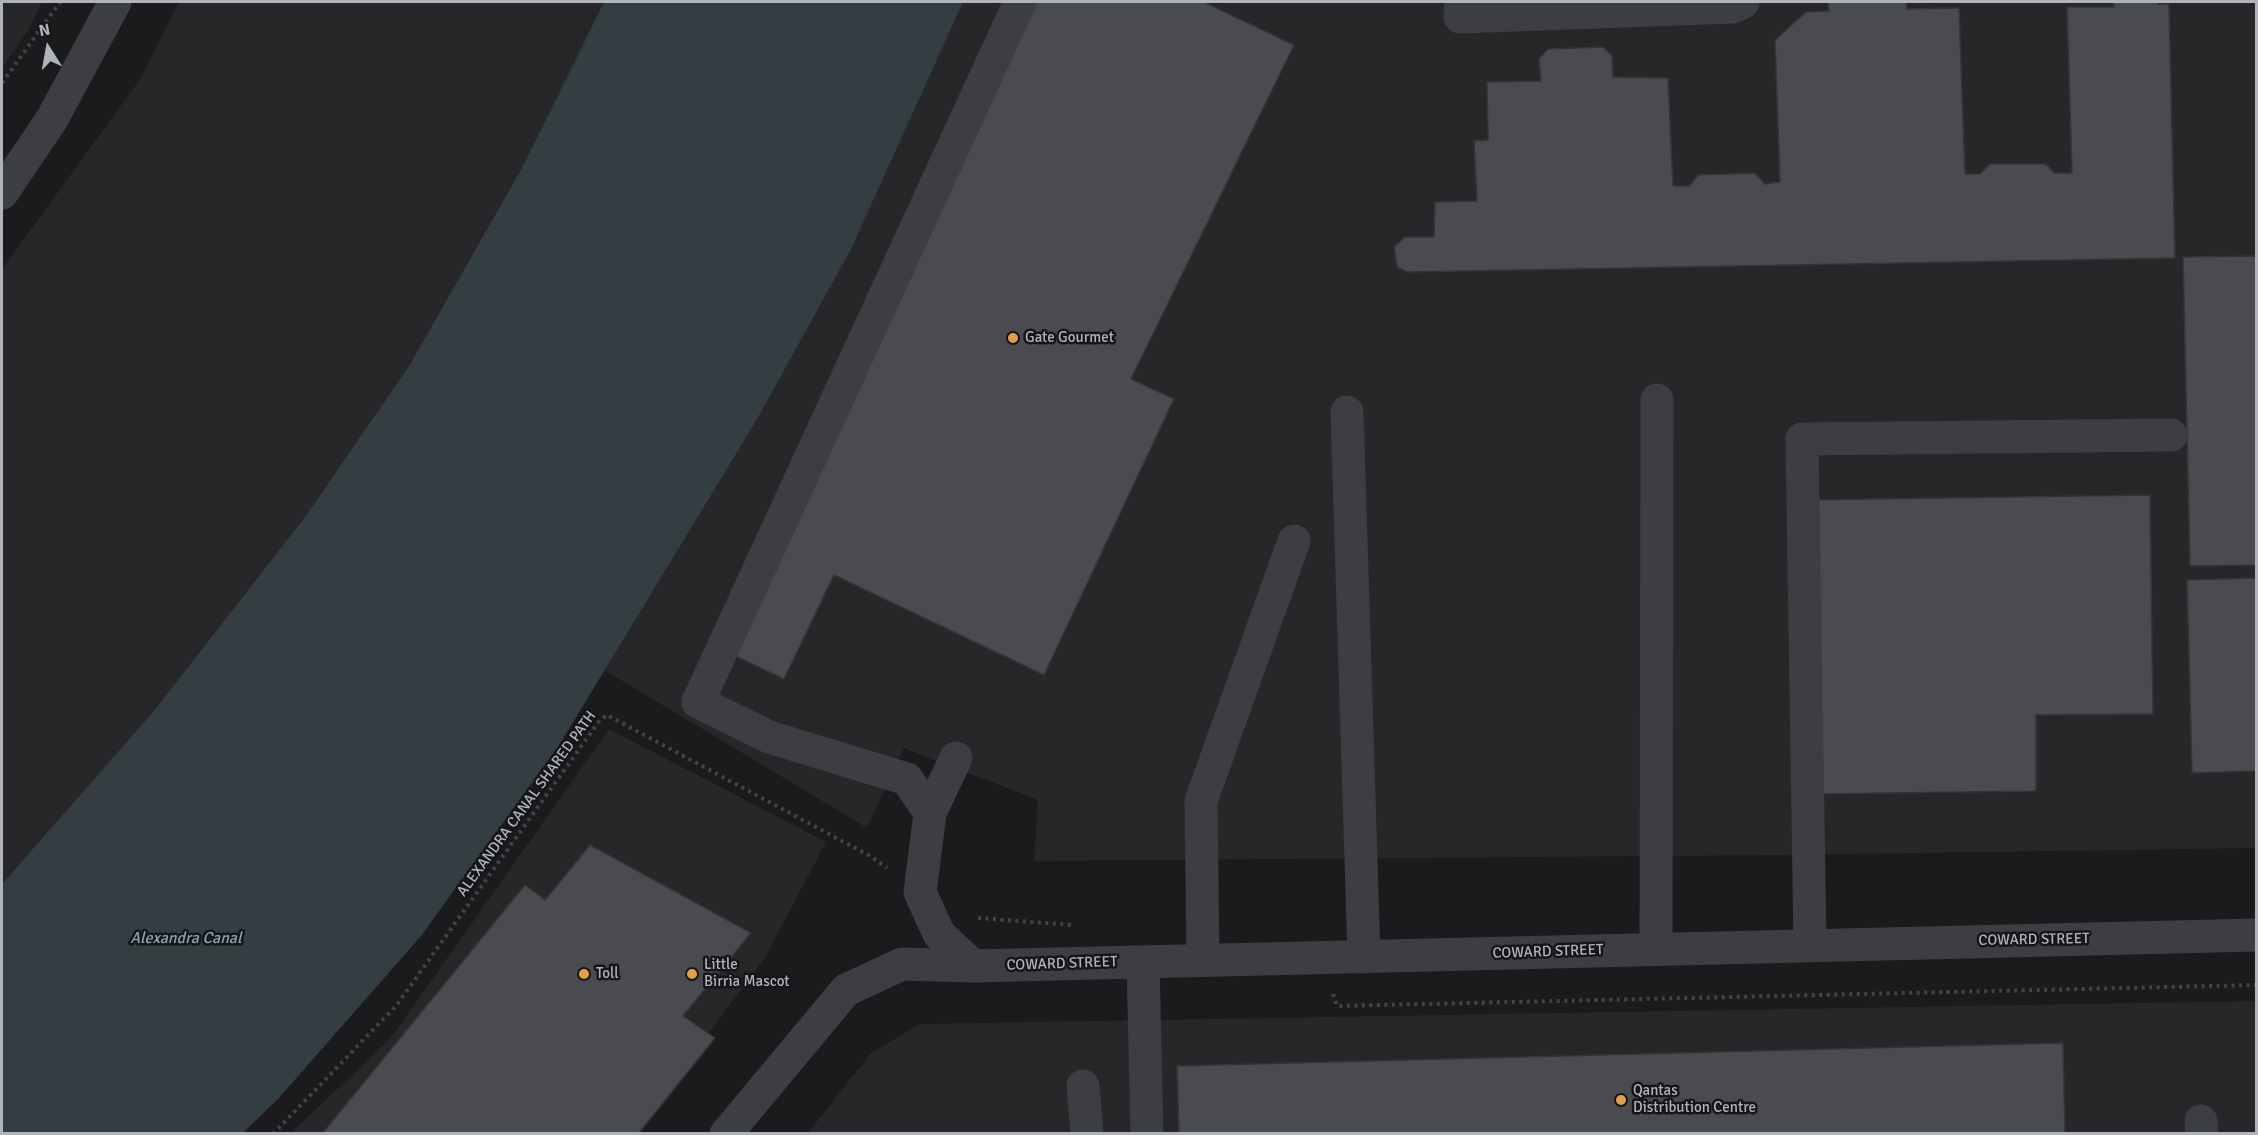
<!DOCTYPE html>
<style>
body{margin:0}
#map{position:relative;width:2258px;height:1135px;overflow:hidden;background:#1b1b1d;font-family:Signika,sans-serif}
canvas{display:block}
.frame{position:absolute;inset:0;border:3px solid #afb4bb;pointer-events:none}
.north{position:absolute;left:18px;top:18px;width:60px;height:60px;-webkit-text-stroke:4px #161618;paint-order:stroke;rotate:349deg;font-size:16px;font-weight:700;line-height:24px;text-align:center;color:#afb4bb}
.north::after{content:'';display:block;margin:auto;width:21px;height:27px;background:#afb4bb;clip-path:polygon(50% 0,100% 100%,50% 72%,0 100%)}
</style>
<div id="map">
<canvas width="2258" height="1135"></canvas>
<div class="frame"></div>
<div class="north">N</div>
</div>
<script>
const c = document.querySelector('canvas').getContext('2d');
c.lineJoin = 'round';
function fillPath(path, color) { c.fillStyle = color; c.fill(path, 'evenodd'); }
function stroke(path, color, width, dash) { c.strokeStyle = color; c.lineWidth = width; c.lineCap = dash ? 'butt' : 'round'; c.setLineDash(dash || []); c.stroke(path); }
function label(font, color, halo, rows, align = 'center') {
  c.font = font + ' Signika,sans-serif'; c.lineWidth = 5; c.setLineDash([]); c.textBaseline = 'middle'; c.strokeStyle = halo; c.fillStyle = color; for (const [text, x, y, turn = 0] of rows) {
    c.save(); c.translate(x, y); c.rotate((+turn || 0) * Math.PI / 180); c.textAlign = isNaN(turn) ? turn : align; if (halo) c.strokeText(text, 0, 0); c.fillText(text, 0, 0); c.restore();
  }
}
fillPath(new Path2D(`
 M2 2H42L28 31 2 68Z
 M179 2H604L522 168 409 366 305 517 153 712 2 884V269L141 78Z
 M960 2H2256V848L1783 855 1034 861 1038 800 904 748 867 828 604 670 756 421Z
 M609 729 826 842 766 956 635 1133 290 1134 390 1039Z
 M2256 1001V1133L807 1134 870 1054 919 1024Z`), '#27272a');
fillPath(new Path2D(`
 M604 2H963L851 249 756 421 558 747 421 936 278 1099 243 1133H2V884L153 712 305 517 409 366 522 168Z`), '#343d42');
const building = new Path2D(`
 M1036 2H1204L1294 45 1131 379 1174 399 1044 675 834 575 784 679 727 652Z
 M1828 2H1906L1907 9 1959 8 1965 174H1980L1990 164H2046L2054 173H2072L2067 7H2114L2113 2H2158V4H2169L2175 258 1407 272 1397 267 1394 247 1405 237H1434L1435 202 1477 201 1474 141 1488 140 1487 82 1541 81 1539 59 1548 49 1603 47 1612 56 1613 77 1668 78 1673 186H1689L1698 175 1755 173 1765 184 1780 182 1775 40 1806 12 1829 11Z
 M2256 256V565L2190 566 2183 257Z
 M2150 495 2153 714 2036 715V791L1813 794 1809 500Z
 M2256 578V771L2192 773 2187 580Z
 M590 845 751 933 683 1016 715 1038 638 1134H322L525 885 545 900Z
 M2063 1043 2065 1134H1179L1177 1066Z`);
fillPath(building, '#4a4b4f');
stroke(building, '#353538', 1.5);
stroke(new Path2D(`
 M2 83 60 2
 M978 918 1072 925
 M1333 994 1337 1006 2256 985
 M273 1134 396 1006 600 720 607 715 870 856 887 868`), '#424548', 4, [3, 4.5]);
stroke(new Path2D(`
 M1461 2 1460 17 1733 7 1743 2
 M2 193 52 119 115 2
 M1347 412 1364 957
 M930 813 956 758
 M1810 945 1802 439 2171 435
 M1656 949 1657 400
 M1203 960 1201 801 1294 541
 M1143 962 1147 1134
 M973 966 939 934 920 892 930 813 907 779 769 737 698 702 1020 2
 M1083 1086 1087 1134
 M2201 1121 2202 1134
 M726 1134 846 990 902 964 973 966 2256 935`), '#3c3e41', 33);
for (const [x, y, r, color] of [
 [1013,338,6,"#e19e4f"],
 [584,974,6,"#e19e4f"],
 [692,974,6,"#e19e4f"],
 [1621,1100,6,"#e19e4f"]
]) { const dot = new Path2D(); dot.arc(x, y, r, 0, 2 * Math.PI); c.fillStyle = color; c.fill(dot); stroke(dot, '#161618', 2); }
label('15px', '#afb4bb', '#161618', [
 ["Gate Gourmet",1025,338],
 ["Little",704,965],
 ["Birria Mascot",704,982],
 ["Toll",596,974],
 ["Qantas",1633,1091],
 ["Distribution Centre",1633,1108]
], 'left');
label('15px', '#afb4bb', '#161618', [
 ["ALEXANDRA CANAL SHARED PATH",527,804,-54],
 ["COWARD STREET",2034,940,-1],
 ["COWARD STREET",1548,952,-2],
 ["COWARD STREET",1062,964,-2]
]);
label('italic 16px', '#8aa4b2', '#161618', [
 ["Alexandra Canal",186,939]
]);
</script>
